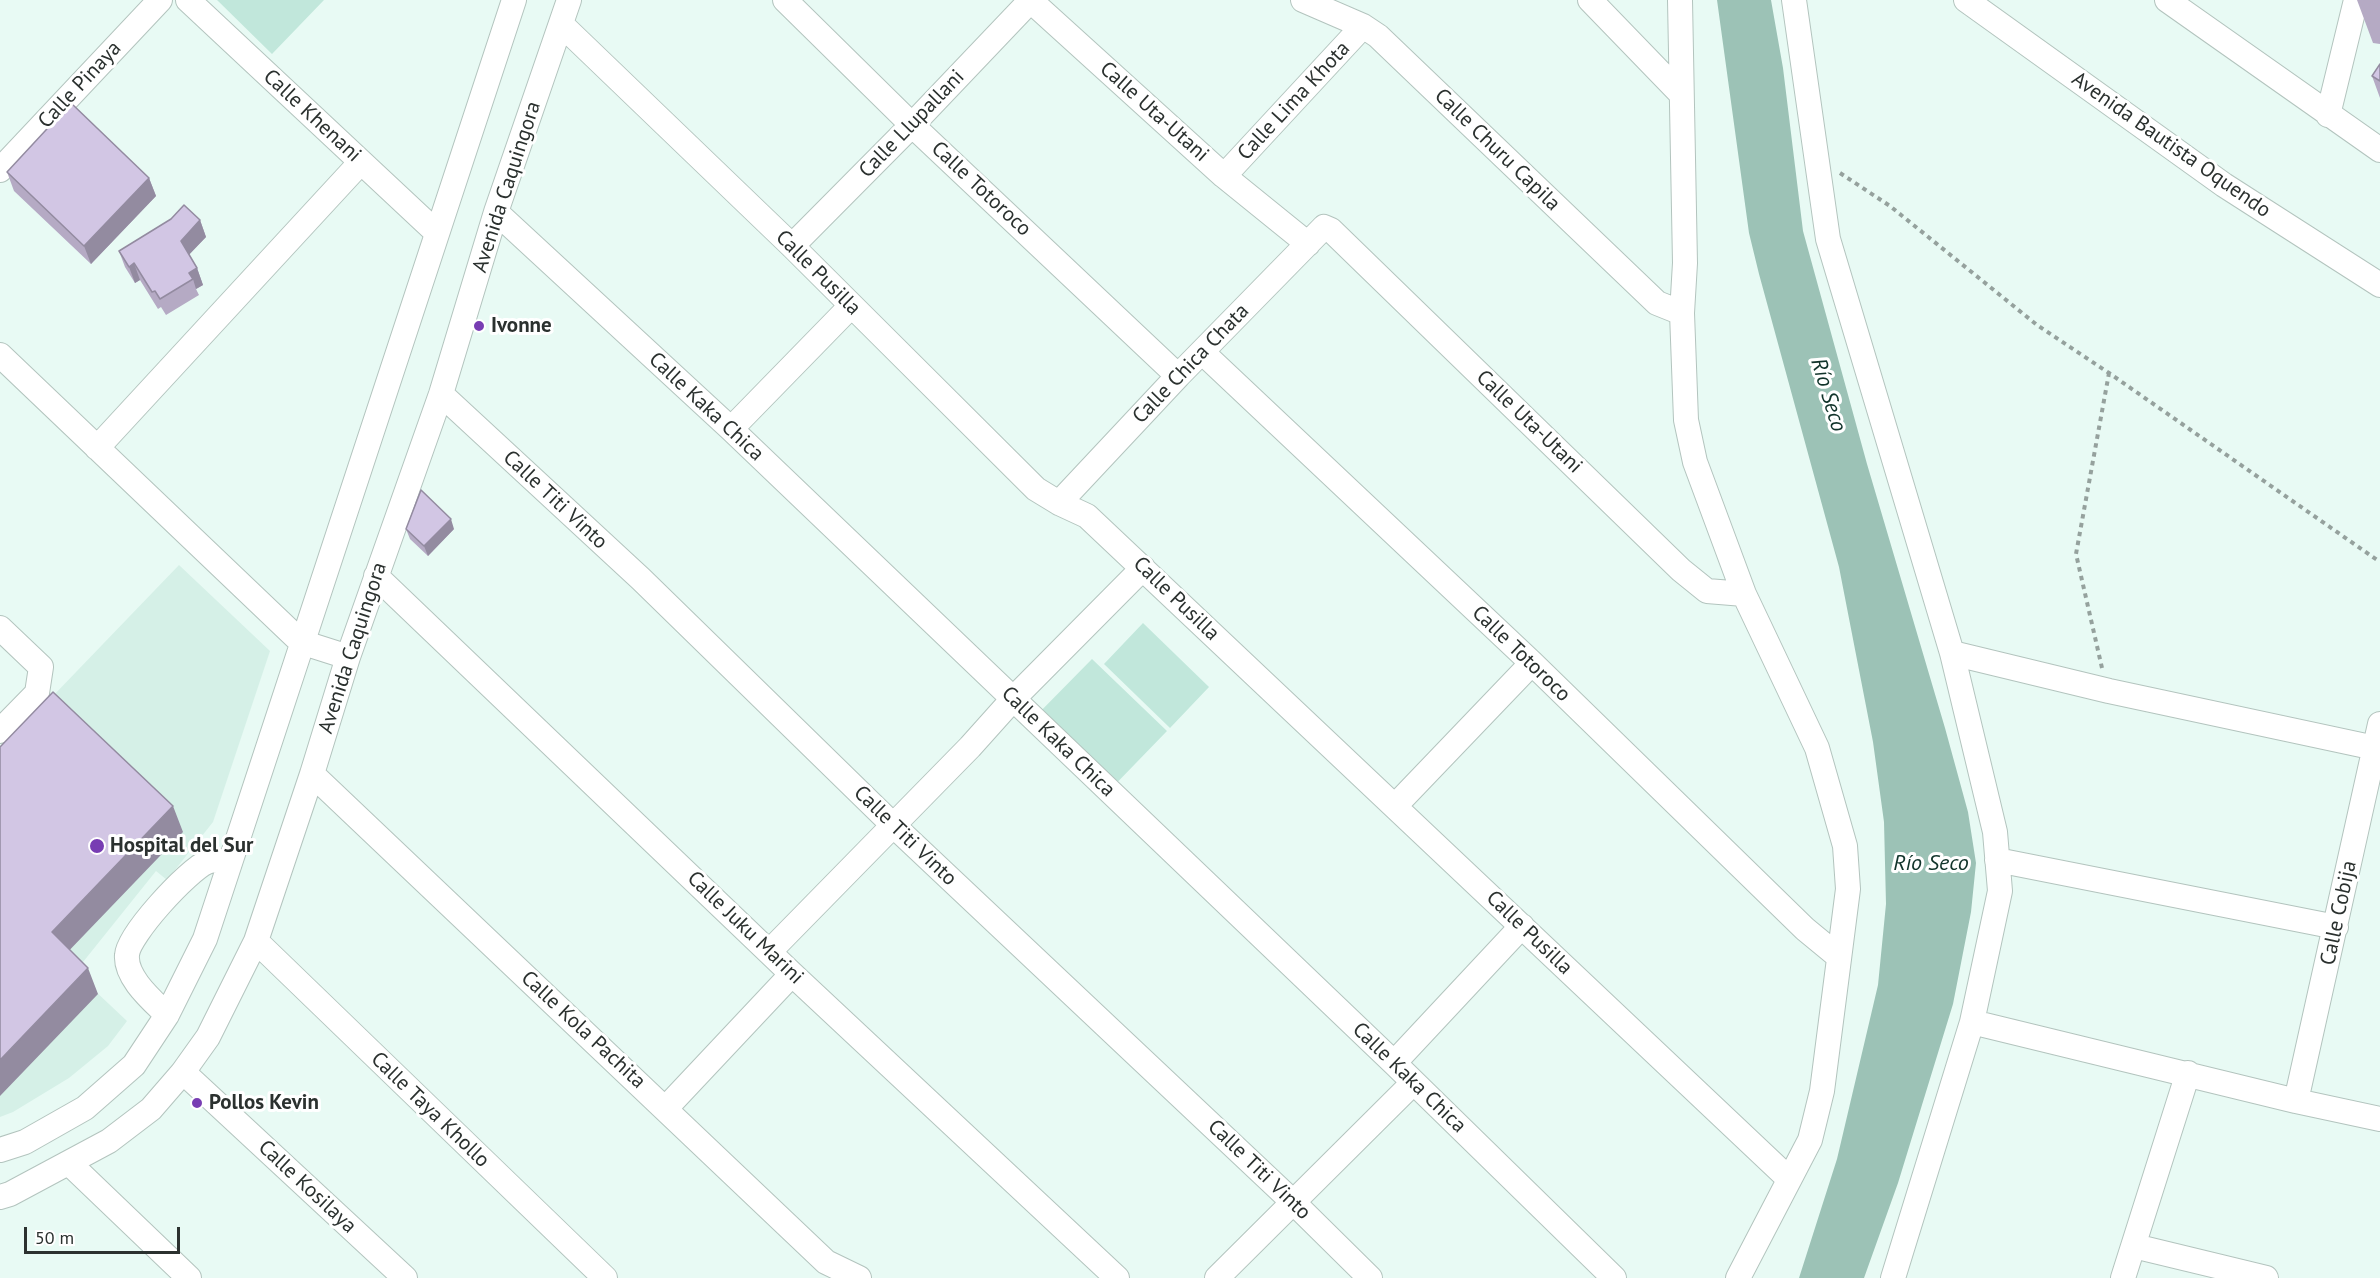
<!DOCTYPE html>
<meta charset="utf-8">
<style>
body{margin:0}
#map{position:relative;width:2380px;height:1278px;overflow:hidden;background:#e8faf4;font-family:"PT Sans",sans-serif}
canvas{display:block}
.scale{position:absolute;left:24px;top:1227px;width:156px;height:27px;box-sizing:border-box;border:3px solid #2b312f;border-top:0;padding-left:8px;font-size:18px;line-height:21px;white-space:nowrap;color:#2b312f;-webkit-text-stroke:4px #fff;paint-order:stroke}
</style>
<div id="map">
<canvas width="2380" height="1278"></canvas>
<div class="scale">50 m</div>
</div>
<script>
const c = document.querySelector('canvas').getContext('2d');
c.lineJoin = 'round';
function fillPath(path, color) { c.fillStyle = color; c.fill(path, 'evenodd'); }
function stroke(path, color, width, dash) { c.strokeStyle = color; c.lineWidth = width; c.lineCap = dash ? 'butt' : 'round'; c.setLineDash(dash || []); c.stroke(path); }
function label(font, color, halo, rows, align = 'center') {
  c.font = font + ' "PT Sans",sans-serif'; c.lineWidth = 6; c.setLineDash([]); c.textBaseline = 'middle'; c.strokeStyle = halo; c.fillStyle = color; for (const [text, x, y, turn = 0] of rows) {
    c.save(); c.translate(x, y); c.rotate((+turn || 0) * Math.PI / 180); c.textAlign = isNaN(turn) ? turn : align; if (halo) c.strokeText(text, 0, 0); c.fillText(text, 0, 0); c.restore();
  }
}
fillPath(new Path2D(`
 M179 565 270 651 213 822 167 880 156 871 75 972 127 1021 108 1046 69 1078 13 1112 0 1117V751Z`), '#d5f0e7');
fillPath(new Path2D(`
 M217 0H324L272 54Z
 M1143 623 1209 687 1170 728 1104 664Z
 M1092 659 1167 731 1104 796 1029 723Z`), '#c1e7db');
fillPath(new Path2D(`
 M1717 0H1771L1783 68 1803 231 1867 464 1945 728 1968 812 1976 863 1971 912 1953 1004 1898 1183 1864 1278H1799L1837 1159 1878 985 1886 904 1884 822 1873 742 1839 567 1759 274 1749 233Z`), '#9cc2b6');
const minor = new Path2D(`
 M188 0 436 232
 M785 0 912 125 1178 376
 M1030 0 1224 176 1308 244
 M1303 0 1363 26 1378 36 1657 303 1682 313
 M1590 0 1681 94
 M1680 0 1685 263 1682 313 1686 420 1695 462 1744 594 1817 748 1845 846 1848 889 1822 1091 1810 1140 1738 1278
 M1794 0 1828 239 1952 653 1995 832 2000 891 1972 1022 1893 1278
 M1966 0 2224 185 2380 285
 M2167 0 2380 150
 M561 24 792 246 1036 489 1059 503 1087 516 1789 1179
 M2328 115 2356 0
 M0 170 160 0
 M1224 176 1363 26
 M496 212 731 429 1394 1063 1614 1278
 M792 246 912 125 1031 0
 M1202 352 1532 663 1805 929 1839 957
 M0 355 301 642 348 657
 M441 394 641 579 894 826 1293 1202 1370 1278
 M731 429 851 306
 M97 448 361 162
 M1059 503 1178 376 1324 227 1331 230 1681 570 1707 591 1744 594
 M376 576 792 974 1117 1278
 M0 628 41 667 37 693 0 731
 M1952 653 2109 691 2380 749
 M312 774 826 1262 859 1278
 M1395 806 1532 663
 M1997 860 2336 927
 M256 941 605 1278
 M770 951 970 747 1013 699 1143 568
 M167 1015C153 1001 125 978 127 955 128 935 188 870 207 862 213 859 223 862 230 863
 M1972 1022 2296 1101 2380 1119
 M1394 1063 1522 926
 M183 1072 405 1278
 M2296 1101 2380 724
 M666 1108 792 974
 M0 1150 25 1142 85 1108 134 1065 167 1015 205 939 514 0
 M69 1163 189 1278
 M0 1197 10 1194 109 1141 151 1109 183 1072 208 1037 256 941 312 774 348 657 441 394 496 212 569 0
 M2134 1246 2266 1278
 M1217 1278 1413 1083
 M2123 1278 2188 1073`);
stroke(minor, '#b3c4be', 26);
stroke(new Path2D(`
 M1840 173 1890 206 2037 325 2109 373 2380 562
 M2102 668 2076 554 2109 373`), '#95a19d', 4, [4.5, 4.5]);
stroke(minor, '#fff', 24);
fillPath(new Path2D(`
 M2357 0H2380V44L2373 43Z
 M2380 64V98L2372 76Z
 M7 172 149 178 156 196 91 264 14 191Z
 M200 220 206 237 189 254 197 268 203 285 196 289 199 295 166 315 161 307 158 309 140 280 135 283 125 267 119 251Z
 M406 529H454L428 556 410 539Z`), '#b5aac4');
fillPath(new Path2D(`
 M149 178 156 196 91 264 84 246Z
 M200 220 206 237 187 257 181 241Z
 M134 263 140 280 135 283 129 267Z
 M197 268 203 285 196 289 193 279 189 273Z
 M451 519 454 529 428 556 424 546Z
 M173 806 183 832 61 959 52 932Z
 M88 968 98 994 0 1096V1060Z`), '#938ba0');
const building = new Path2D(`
 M2380 64V81L2372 76Z
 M71 103 149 178 84 246 7 172Z
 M184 205 200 220 181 241 197 268 189 273 193 279 160 299 155 291 152 292 134 263 129 267 119 251 171 219Z
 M421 490 451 519 424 546 406 529Z
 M53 692 173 806 52 932 88 968 0 1060V747Z`);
fillPath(building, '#d2c6e4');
stroke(building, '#938ba0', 1.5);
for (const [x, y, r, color] of [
 [479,326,6,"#783db3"],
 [97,846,8,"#783db3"],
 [197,1103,6,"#783db3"]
]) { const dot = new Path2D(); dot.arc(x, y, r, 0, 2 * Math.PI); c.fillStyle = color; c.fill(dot); stroke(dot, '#fff', 2); }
label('21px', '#2b312f', '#fff', [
 ["Calle Pinaya",80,85,-47],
 ["Calle Lima Khota",1294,101,-47],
 ["Calle Uta-Utani",1154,112,42],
 ["Calle Khenani",312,116,43],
 ["Calle Llupallani",912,124,-46],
 ["Avenida Bautista Oquendo",2171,145,35],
 ["Calle Churu Capila",1497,150,44],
 ["Avenida Caquingora",507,187,-72],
 ["Calle Totoroco",981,189,43],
 ["Calle Pusilla",818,273,45],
 ["Calle Chica Chata",1191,364,-46],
 ["Calle Kaka Chica",706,407,43],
 ["Calle Uta-Utani",1529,422,44],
 ["Calle Titi Vinto",555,500,43],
 ["Calle Pusilla",1176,599,44],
 ["Avenida Caquingora",353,648,-72],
 ["Calle Totoroco",1521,654,44],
 ["Calle Kaka Chica",1058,742,44],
 ["Calle Titi Vinto",905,836,44],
 ["Calle Cobija",2339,913,-78],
 ["Calle Juku Marini",745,928,44],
 ["Calle Pusilla",1529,933,44],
 ["Calle Kola Pachita",583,1030,43],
 ["Calle Kaka Chica",1409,1078,44],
 ["Calle Taya Khollo",430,1110,44],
 ["Calle Titi Vinto",1259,1170,44],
 ["Calle Kosilaya",307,1187,43]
]);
label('bold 21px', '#2b312f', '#fff', [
 ["Ivonne",491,326],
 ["Hospital del Sur",110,846],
 ["Pollos Kevin",209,1103]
], 'left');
label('italic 22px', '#11342b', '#fff', [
 ["Río Seco",1828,395,73],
 ["Río Seco",1931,864]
]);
</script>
